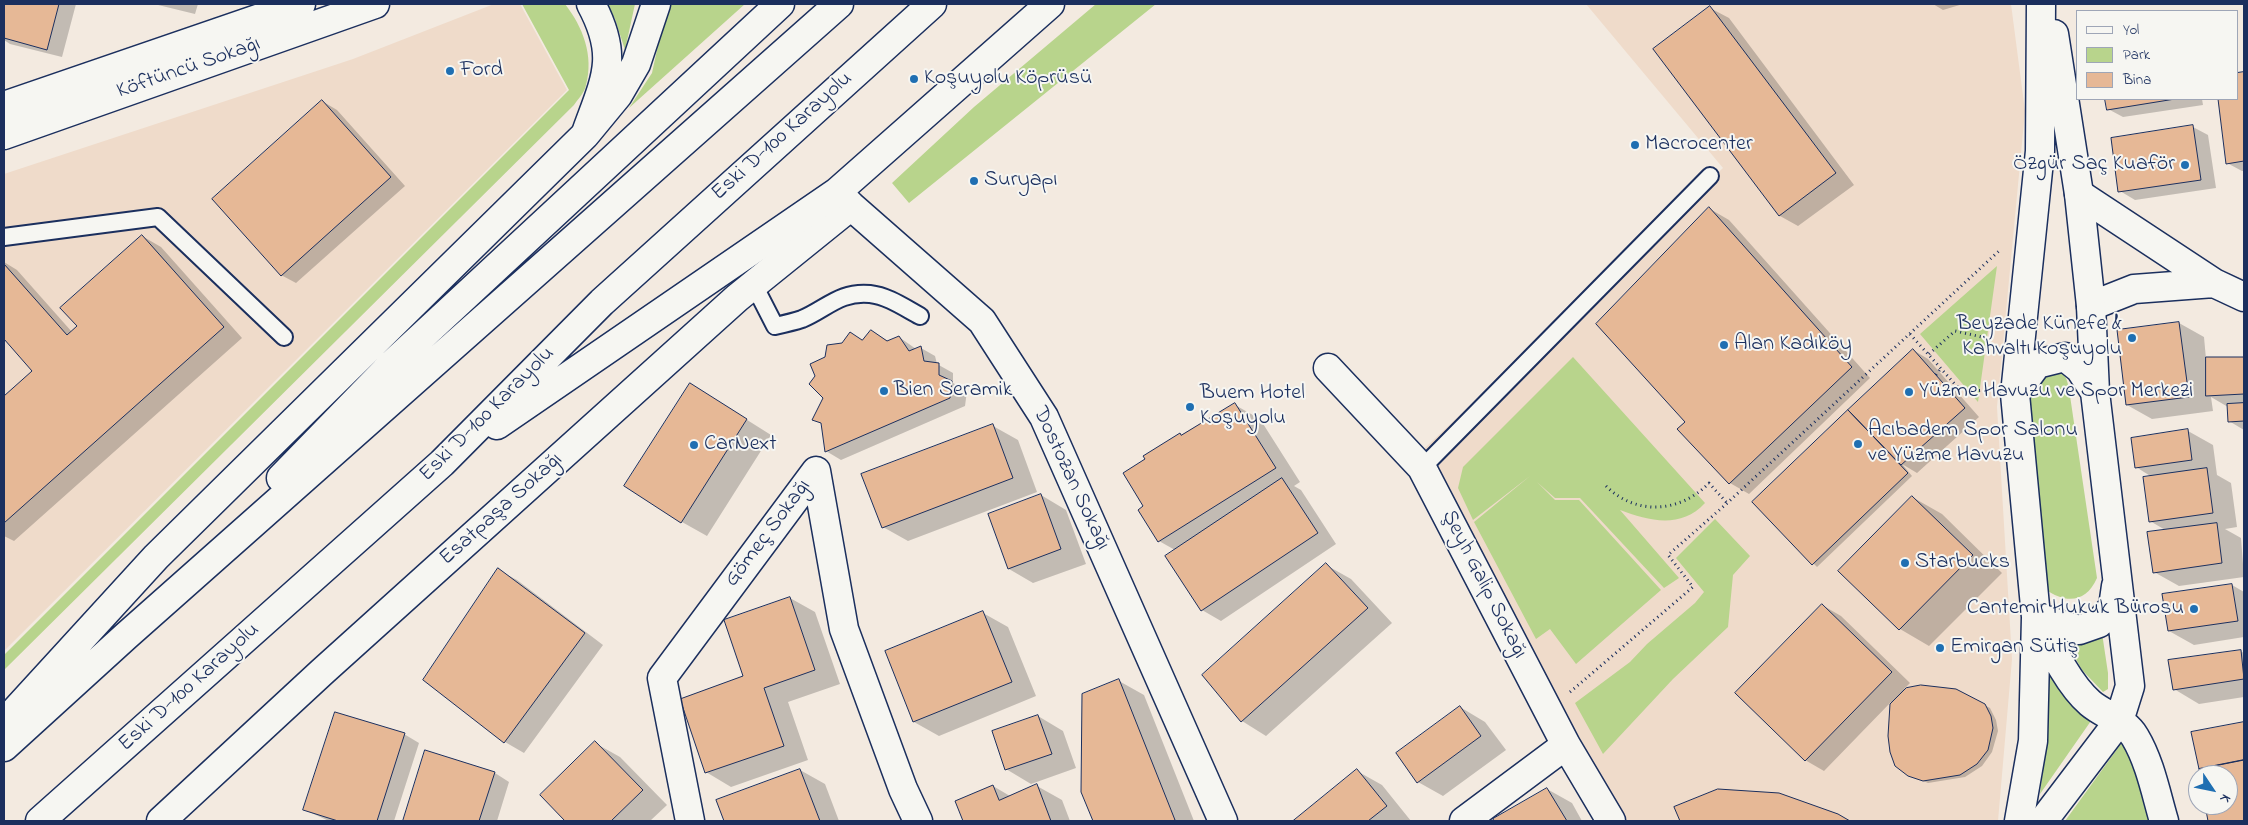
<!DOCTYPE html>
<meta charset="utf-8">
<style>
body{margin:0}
#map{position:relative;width:2248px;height:825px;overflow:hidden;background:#f3eae0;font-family:"Indie Flower",sans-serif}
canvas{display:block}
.frame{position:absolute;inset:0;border:5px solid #1b2f5e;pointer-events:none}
.legend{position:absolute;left:2076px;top:10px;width:162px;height:90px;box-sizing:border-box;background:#f6f6f2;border:1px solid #9ea6b7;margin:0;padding:6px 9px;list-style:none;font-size:15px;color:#1b2f5e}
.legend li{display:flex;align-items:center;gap:10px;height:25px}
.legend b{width:25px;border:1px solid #9ea6b7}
.north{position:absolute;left:2188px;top:765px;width:50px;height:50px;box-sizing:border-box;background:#f6f6f2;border:1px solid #9ea6b7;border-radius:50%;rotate:124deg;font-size:14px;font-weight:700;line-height:20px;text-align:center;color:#1b2f5e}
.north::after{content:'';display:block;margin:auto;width:18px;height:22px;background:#1f6fb2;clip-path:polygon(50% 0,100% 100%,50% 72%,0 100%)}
</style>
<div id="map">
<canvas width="2248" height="825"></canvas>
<div class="frame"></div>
<ul class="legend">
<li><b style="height:6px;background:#f6f6f2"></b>Yol</li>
<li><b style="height:14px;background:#b8d48c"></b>Park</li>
<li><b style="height:14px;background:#e6b896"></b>Bina</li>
</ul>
<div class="north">K</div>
</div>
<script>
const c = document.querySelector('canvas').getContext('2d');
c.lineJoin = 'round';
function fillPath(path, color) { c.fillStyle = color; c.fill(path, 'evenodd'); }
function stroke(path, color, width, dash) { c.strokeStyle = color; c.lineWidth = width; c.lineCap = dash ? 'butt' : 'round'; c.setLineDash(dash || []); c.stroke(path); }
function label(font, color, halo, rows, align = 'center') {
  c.font = font + ' "Indie Flower",sans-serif'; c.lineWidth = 4; c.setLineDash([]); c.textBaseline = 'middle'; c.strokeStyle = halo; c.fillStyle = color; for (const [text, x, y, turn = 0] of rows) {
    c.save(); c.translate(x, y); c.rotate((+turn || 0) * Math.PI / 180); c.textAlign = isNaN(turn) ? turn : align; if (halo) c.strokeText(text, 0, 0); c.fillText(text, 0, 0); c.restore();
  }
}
fillPath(new Path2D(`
 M494 4H520L567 90 4 651V174L353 59Z
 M1586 4H2011L2025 111 1997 407 2012 659 1998 821H1609L1411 461 1723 168Z`), '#efdbca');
fillPath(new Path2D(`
 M522 4H565C583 27 594 56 586 85 585 92 578 99 574 105L4 670V655L569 90Z
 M607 4H635L625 50 615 19Z
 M667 4H745L629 108 652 73Z
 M1096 4H1156L909 203 892 183 974 107Z
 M1997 266 1978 402 1920 334Z
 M1573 357 1705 503C1681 529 1649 521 1620 510L1679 578 1664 588 1580 498H1555L1537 482 1555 500H1579L1661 590 1576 664 1550 629 1536 639 1474 522 1530 476 1473 520 1458 488 1463 467Z
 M2056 370C2066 374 2067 379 2069 389L2097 578C2086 603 2066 604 2045 589L2027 398C2035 385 2042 376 2056 370Z
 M1715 519 1750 556 1733 575 1728 627 1673 679 1603 754 1575 703 1630 662 1647 644 1695 603 1704 592 1676 558Z
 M2102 633 2108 673V689L2103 692 2082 670 2068 645 2089 635Z
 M2042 660C2055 688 2067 702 2093 718L2040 794 2046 745Z
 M2123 741 2154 821H2065Z`), '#b8d48c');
fillPath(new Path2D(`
 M4 4H76L62 57 10 44 4 40Z
 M154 4H198L195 14Z
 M1933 4H1963L1943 10Z
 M1710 8 1729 18 1854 185 1798 226 1780 216Z
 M2244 73V171H2242L2227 163 2219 99H2237V74Z
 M2106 99H2202L2203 105 2123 117 2108 109Z
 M322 101 337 110 405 186 296 283 281 275Z
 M2193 127 2208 135 2216 188 2135 200 2120 191Z
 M1710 209 1729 220 1870 378 1749 494 1730 483 1679 429 1687 422Z
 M142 236 161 247 242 338 14 541 4 536V398L34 371 4 337V262L17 270 72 332 78 327Z
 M2179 323 2204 337 2206 359 2244 358V430L2229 421 2228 407 2211 397 2213 411 2152 419 2127 405Z
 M872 331 888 341 899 337 916 349 921 348 935 356 937 364 953 373V383L967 391 965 406 841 460 826 451 822 424 814 419 863 340Z
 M1913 350 1928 359 1979 417 1917 473 1902 464 1912 476 1817 567 1753 502Z
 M690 384 771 435 707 536 682 522Z
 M1235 405 1260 419 1300 482 1294 486 1301 490 1336 544 1221 621 1202 610 1175 550 1159 541 1145 507 1146 459 1180 434 1182 435Z
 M993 426 1018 440 1037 492 908 541 883 527Z
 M2188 431 2213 445 2217 475 2231 483 2237 527 2225 529 2241 538 2244 577 2179 586 2154 572 2167 531 2150 521 2152 477 2136 467Z
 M1041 495 1066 510 1086 564 1033 583 1009 569Z
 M1912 497 1942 514 2002 573 1929 646 1900 629 1840 571Z
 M1326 565 1351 579 1392 623 1266 736 1242 721Z
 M498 570 517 580 603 645 524 753 505 742 424 680Z
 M2232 585 2244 592V637L2194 645 2169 631Z
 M790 598 815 612 840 684 788 702 808 760 731 787 706 772 745 677Z
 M1822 605 1841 616 1910 683 1904 689 1935 687 1955 690 1990 708 1996 720 1998 731 1992 752 1982 766 1965 777 1928 783 1909 775 1889 736 1891 702 1824 771 1805 760Z
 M983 613 1008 627 1036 696 939 736 914 722 886 652Z
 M2240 651 2244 653V697L2199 704 2174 689Z
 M1119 681 1144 695 1194 821H1094L1082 791Z
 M1460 707 1485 722 1506 750 1443 796 1418 782Z
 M1038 716 1063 731 1076 768 1031 784 1006 769Z
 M2244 723V821H2209L2206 805H2228V775H2201L2193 733Z
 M404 734 419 743 394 821H329L305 810Z
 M595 743 620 757 667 805 650 821H567L542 795Z
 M426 752 495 773 509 782 497 821H404Z
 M800 770 825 784 839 821H726L718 801Z
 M1357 771 1382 785 1411 821H1295Z
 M993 786 1010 796 1037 786 1062 800 1070 821H965L957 801Z
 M1547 789 1572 803 1582 821H1496L1495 819Z
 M1676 808 1837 815 1848 821H1681Z`), '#0003');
const building = new Path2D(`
 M4 4H59L47 50 4 38Z
 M1710 6 1836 173 1779 216 1653 49Z
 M2244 72V161L2226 164 2218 99H2237V73Z
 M2105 99H2175L2107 110Z
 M322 100 391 177 281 276 212 199Z
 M2193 125 2201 180 2118 192 2111 138Z
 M1709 207 1852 367 1729 484 1677 429 1685 422 1596 324Z
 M142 235 224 327 4 523V396L32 371 4 339V264L67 335 77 326 60 308Z
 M2179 322 2189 397 2126 405 2117 330Z
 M871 330 887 341 899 336 909 351 921 346 924 361 939 363V375L952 381 950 398 825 452 821 423 812 420 823 398 809 384 815 376 810 364 825 357 827 345 842 343 850 332 862 340Z
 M1913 349 1965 408 1901 465 1848 410Z
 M2206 357H2244V394L2206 396Z
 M690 383 747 419 681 523 624 486Z
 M1235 403 1276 468 1158 542 1138 510 1143 506 1123 473 1145 459 1143 456 1180 433 1181 435Z
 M2244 403V421L2228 422 2227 404Z
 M1848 410 1908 473 1812 565 1752 502Z
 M993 424 1013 478 882 528 861 474Z
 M2188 429 2192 460 2135 468 2131 438Z
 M2207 468 2213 513 2149 522 2143 477Z
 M1282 478 1318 533 1201 611 1165 556Z
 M1041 494 1061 549 1008 569 988 514Z
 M1912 496 1973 555 1899 630 1838 571Z
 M2217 523 2222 563 2153 573 2147 532Z
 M1326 563 1368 608 1241 722 1202 675Z
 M498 568 585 633 504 743 423 680Z
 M2232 584 2238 621 2168 631 2162 594Z
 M790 597 815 670 764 688 784 746 705 773 680 699 743 676 724 620Z
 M1822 604 1892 672 1805 761 1735 693Z
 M983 611 1012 682 913 722 885 651Z
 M2241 650 2244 679 2173 690 2168 660Z
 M1119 679 1175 820 1172 821H1093L1081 792 1082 694Z
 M1921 685 1956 689 1985 704 1991 716 1993 728 1988 750 1977 764 1960 775 1923 781 1908 776 1895 766 1890 752 1888 736 1890 704 1906 688Z
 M1460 706 1481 736 1417 783 1396 753Z
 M335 712 405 733 377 821H338L303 810Z
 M1038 715 1052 754 1005 770 992 731Z
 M2244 722V760L2199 769 2191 732Z
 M595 741 643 790 611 821H565L540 795Z
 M425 750 495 772 479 821H403Z
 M2244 760V821H2208L2205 805H2228V775H2200L2199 769Z
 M800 769 820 821H724L716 800Z
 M1357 769 1387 806 1368 821H1293Z
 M1037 784 1051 821H963L955 801 993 785 999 800Z
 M1547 788 1567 821H1494L1493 819Z
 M1718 789 1779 793 1838 814 1850 821H1680L1674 807Z`);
fillPath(building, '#e6b896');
stroke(building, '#1b2f5e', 1);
const lane = new Path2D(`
 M4 237 158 217 284 337
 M754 285 775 326C784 324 793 322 802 319 826 309 840 291 870 294 888 296 905 308 920 316
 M1422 468 1710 176`);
const street = new Path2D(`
 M838 193 851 206 982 321 1044 417 1223 821
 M2079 194 2214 283 2244 297
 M2091 306 2134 289 2214 283
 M1328 368 1422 468 1566 745 1611 821
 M161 821 322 672 737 298 851 206
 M690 821 662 678 816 471 844 629 903 789 918 821
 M1464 821 1566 745
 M2043 821 2119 721`);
const secondary = new Path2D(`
 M2054 34 2079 194 2091 306 2095 392 2130 686 2119 721
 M2015 394 2037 364 2065 357 2080 369 2095 392
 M2036 617 2079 630 2099 623 2113 607 2116 586
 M2038 621C2051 647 2068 684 2090 703 2104 715 2125 720 2135 737 2150 762 2156 794 2164 821
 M2019 821 2033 741 2036 617 2015 394 2040 151 2041 4`);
const primary = new Path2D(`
 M4 106 301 4
 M587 130C606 78 619 56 591 4
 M4 135 375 4`);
const highway = new Path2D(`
 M497 425 837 192 1050 4
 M281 478 390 366 780 4
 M4 723 156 557 585 135 618 95 636 64 656 4
 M4 747 126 636 839 4
 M40 821 442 463 602 302 932 4`);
stroke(lane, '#1b2f5e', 20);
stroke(street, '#1b2f5e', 31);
stroke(secondary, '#1b2f5e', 31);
stroke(primary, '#1b2f5e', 31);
stroke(highway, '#1b2f5e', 31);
stroke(new Path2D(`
 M1910 334 1962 392 1986 390
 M1929 354 1955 331 1991 339
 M1936 375 1941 368
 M1606 486C1636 516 1680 513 1709 483L1727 503
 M1570 692 1693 587 1668 555 1724 506 2000 250`), '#1b2f5e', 3, [1, 4]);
stroke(lane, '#f6f6f2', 16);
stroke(street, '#f6f6f2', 28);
stroke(secondary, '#f6f6f2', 28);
stroke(primary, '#f6f6f2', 28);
stroke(highway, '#f6f6f2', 28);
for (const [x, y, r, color] of [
 [450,71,5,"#1f6fb2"],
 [914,79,5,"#1f6fb2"],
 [1635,145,5,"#1f6fb2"],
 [2185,165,5,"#1f6fb2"],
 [974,181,5,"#1f6fb2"],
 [2132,338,5,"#1f6fb2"],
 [1724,345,5,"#1f6fb2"],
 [884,391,5,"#1f6fb2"],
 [1909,392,5,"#1f6fb2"],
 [1190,407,5,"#1f6fb2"],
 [1858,444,5,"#1f6fb2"],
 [694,445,5,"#1f6fb2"],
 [1905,563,5,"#1f6fb2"],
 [2194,609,5,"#1f6fb2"],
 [1940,648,5,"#1f6fb2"]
]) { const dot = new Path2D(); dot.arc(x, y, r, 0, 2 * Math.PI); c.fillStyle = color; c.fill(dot); stroke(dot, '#f6f6f2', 2); }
label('22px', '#1b2f5e', '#f6f6f2', [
 ["Köftüncü Sokağı",189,69,-19],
 ["Eski D-100 Karayolu",783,137,-42],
 ["Eski D-100 Karayolu",488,415,-45],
 ["Dostozan Sokağı",1070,479,65],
 ["Esatpaşa Sokağı",502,510,-42],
 ["Gömeç Sokağı",769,534,-53],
 ["Şeyh Galip Sokağı",1483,585,63],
 ["Eski D-100 Karayolu",190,688,-42]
]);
label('22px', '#1b2f5e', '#f6f6f2', [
 ["Ford",460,71],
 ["Koşuyolu Köprüsü",924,79],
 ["Macrocenter",1645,145],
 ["Özgür Saç Kuaför",2175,165,"right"],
 ["Suryapı",984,181],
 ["Beyzade Künefe &",2122,325,"right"],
 ["Kahvaltı Koşuyolu",2122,350,"right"],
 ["Alan Kadıköy",1734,345],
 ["Bien Seramik",894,391],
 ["Yüzme Havuzu ve Spor Merkezi",1919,392],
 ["Buem Hotel",1200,394],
 ["Koşuyolu",1200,419],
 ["Acıbadem Spor Salonu",1868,431],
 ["ve Yüzme Havuzu",1868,456],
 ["CarNext",704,445],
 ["Starbucks",1915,563],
 ["Cantemir Hukuk Bürosu",2184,609,"right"],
 ["Emirgan Sütiş",1950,648]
], 'left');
</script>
